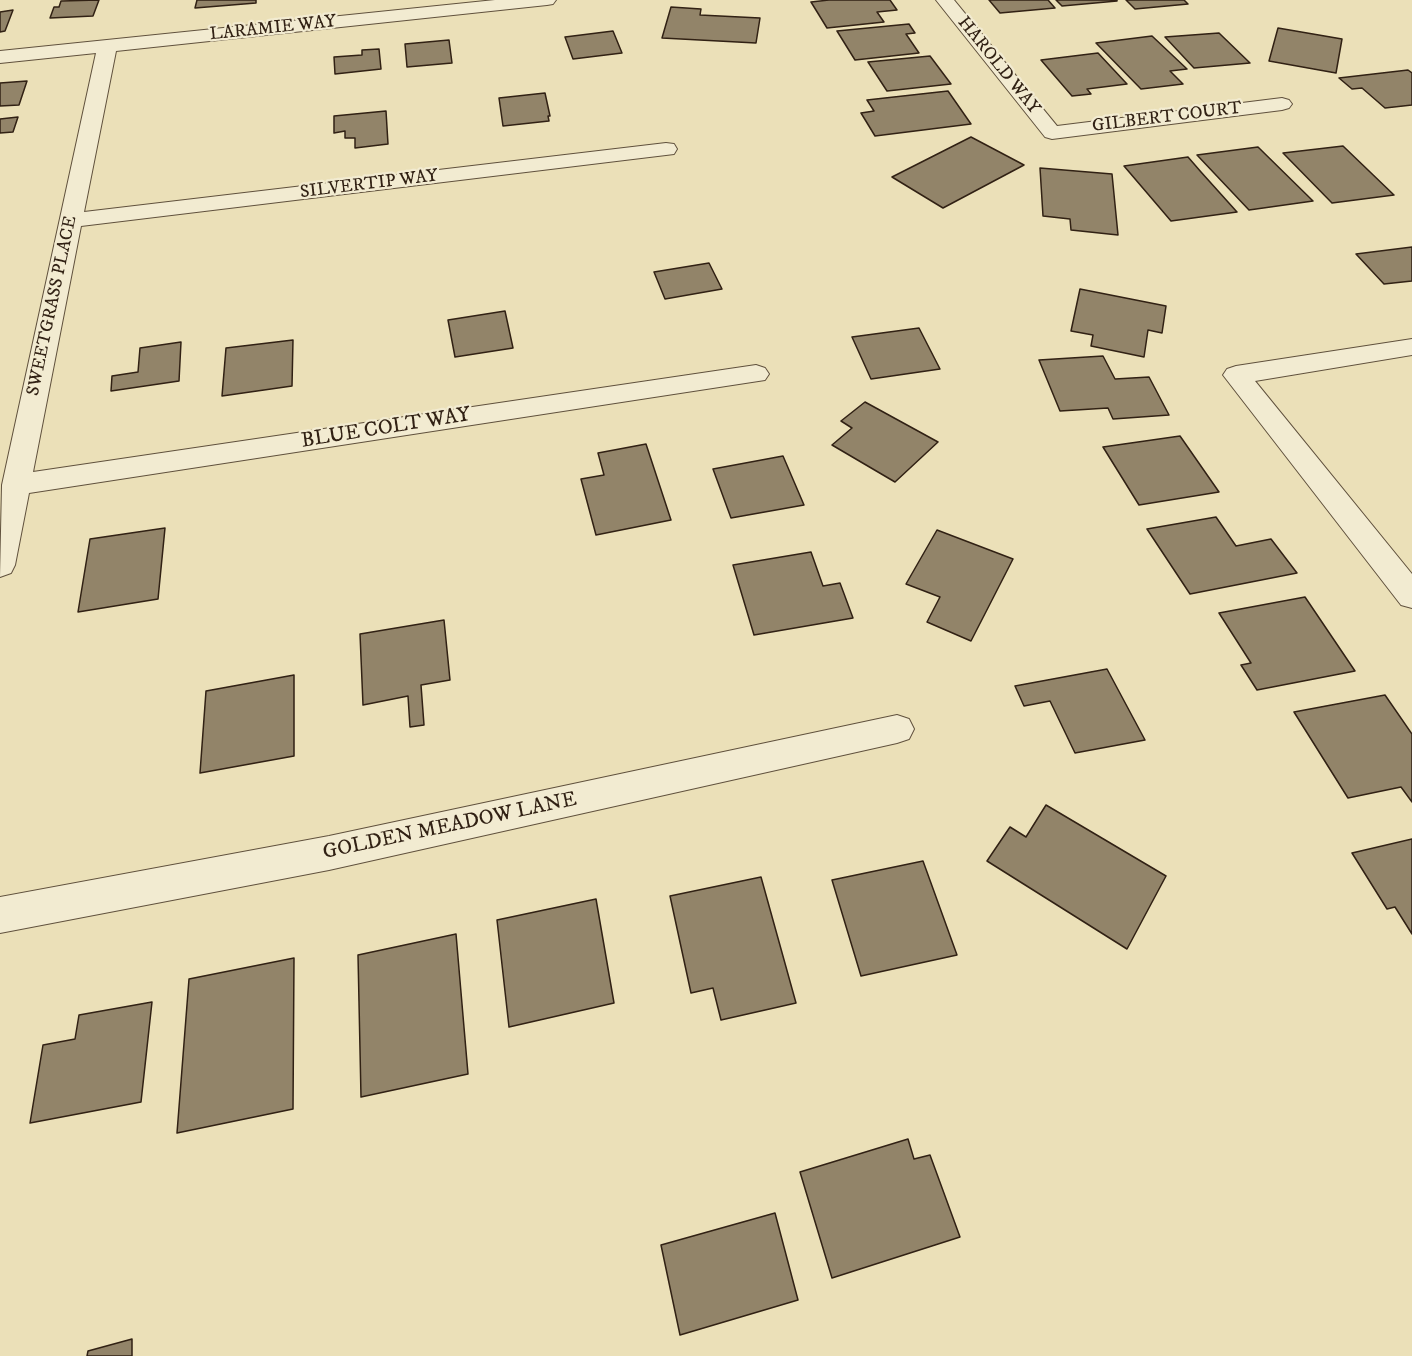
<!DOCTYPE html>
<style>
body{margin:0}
canvas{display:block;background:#ebe0b8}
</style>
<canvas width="1412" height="1356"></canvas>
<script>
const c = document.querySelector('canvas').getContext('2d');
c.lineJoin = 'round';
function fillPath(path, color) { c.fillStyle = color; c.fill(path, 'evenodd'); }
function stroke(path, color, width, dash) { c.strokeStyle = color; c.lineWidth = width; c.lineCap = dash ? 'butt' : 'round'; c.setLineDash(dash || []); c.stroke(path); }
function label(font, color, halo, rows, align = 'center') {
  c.font = font + ' "IM FELL DW Pica",serif'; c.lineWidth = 4.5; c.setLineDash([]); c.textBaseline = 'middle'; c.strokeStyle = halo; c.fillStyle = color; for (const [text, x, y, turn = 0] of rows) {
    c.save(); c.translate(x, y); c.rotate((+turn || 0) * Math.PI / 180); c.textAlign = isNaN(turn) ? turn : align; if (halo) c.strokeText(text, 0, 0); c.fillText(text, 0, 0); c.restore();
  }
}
const building = new Path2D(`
 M99 0 93 16 50 18 54 7H59L61 1Z
 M197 0H256V3L195 8Z
 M829 0H890L897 10 877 12 884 22 827 28 811 2Z
 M989 0H1048L1055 8 1000 13Z
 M1056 0H1117V1L1062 6Z
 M1126 0H1184L1188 4 1135 9Z
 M671 7 701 9 700 15 760 18 756 43 662 38Z
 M13 10 5 31 0 32V12Z
 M909 24 915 33 906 34 919 53 855 60 837 31Z
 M1278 28 1342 39 1336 73 1269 61Z
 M613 31 622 53 573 59 565 37Z
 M1219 33 1250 63 1194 68 1165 37Z
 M1152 36 1187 69 1170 71 1183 84 1141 89 1096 43Z
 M449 40 452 63 407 67 405 44Z
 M379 49 381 69 335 74 334 57 362 55V50Z
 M1098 53 1127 84 1087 89 1091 94 1072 96 1041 60Z
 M930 56 951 84 887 91 868 62Z
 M1408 70 1412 73V105L1385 108 1362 88 1352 89 1339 78Z
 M27 81 19 105 0 106V83Z
 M948 91 971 124 875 136 861 113 874 111 867 100Z
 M545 93 550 116H548L549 121 503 126 499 98Z
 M386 111 388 144 355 148V138H345V131L334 133V116Z
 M18 117 13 132 0 133V119Z
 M971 137 1024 165 943 208 892 177Z
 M1343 146 1394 195 1332 203 1283 153Z
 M1258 147 1313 201 1249 210 1197 155Z
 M1188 157 1201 172 1237 212 1171 221 1124 166Z
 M1040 168 1112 174 1118 235 1071 230 1070 219 1043 216Z
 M1412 247V281L1384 284 1356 254Z
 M709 263 722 289 665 299 654 272Z
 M1080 289 1166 306 1162 333 1148 330 1144 357 1091 346 1093 335 1071 331Z
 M505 311 513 348 455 357 448 320Z
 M919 328 940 369 871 379 852 337Z
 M293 340 292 386 222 396 226 348Z
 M181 342 179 381 111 391 112 376 138 372 140 348Z
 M1103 356 1115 379 1149 377 1169 415 1113 419 1108 408 1060 411 1039 360Z
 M865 402 938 442 895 482 832 445 852 428 841 421Z
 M1180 436 1219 492 1139 505 1103 447Z
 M646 444 671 520 596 535 581 479 604 475 598 453Z
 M783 456 804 505 731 518 713 469Z
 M1216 517 1236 546 1271 539 1297 573 1190 594 1147 529Z
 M165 528 158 599 78 612 90 539Z
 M937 530 1013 559 971 641 927 622 940 597 906 584Z
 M811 552 823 586 840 583 853 618 754 635 733 565Z
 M1305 597 1355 671 1257 690 1241 665 1251 663 1219 613Z
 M444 620 450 680 421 685 424 725 410 727 408 696 363 705 360 634Z
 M1107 669 1145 740 1075 753 1050 701 1024 706 1015 686Z
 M294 675V756L200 773 206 691Z
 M1385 695 1412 734V802L1401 787 1348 798 1294 712Z
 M1046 805 1166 876 1127 949 987 861 1010 827 1026 837Z
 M1412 839V934L1395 907 1387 909 1352 853Z
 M923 861 957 955 861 976 832 880Z
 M761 877 796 1003 721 1020 713 988 691 993 670 896Z
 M596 899 614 1003 509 1027 497 920Z
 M456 934 468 1074 361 1097 358 955Z
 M294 958 293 1109 177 1133 189 979Z
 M152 1002 141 1102 30 1123 43 1045 75 1039 79 1015Z
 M908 1139 914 1159 930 1155 960 1237 832 1278 800 1172Z
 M775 1213 798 1300 680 1335 661 1245Z
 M132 1339V1356H87L88 1351Z`);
fillPath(building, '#928469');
stroke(building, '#312114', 1.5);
const minor = new Path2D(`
 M495 0H556L553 4 547 5 116 51 84 212 666 143 674 144 677 149 674 154 666 155 81 226 33 472 756 365 765 368 769 374 765 380 29 493 15 565 11 573 0 577 2 485 96 53 0 63V51Z
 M936 0H954L1057 126 1282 98 1289 100 1292 104 1289 108 1282 110 1052 139 1045 137Z
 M1412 339V355L1255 381 1412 574V608L1401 605 1223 375 1227 369 1236 366Z
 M897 715 909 719 914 729 909 739 897 743 329 870 0 933V897L329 836Z`);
stroke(minor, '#60513d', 2);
fillPath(minor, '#f2ebd1');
label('18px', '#312114', '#f2ebd1', [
 ["LARAMIE WAY",273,29,-6],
 ["HAROLD WAY",998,66,51],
 ["GILBERT COURT",1167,118,-7],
 ["SILVERTIP WAY",369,185,-7],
 ["SWEETGRASS PLACE",53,306,-78]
]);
label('21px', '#312114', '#f2ebd1', [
 ["BLUE COLT WAY",386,429,-9],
 ["GOLDEN MEADOW LANE",450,827,-12]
]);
</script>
